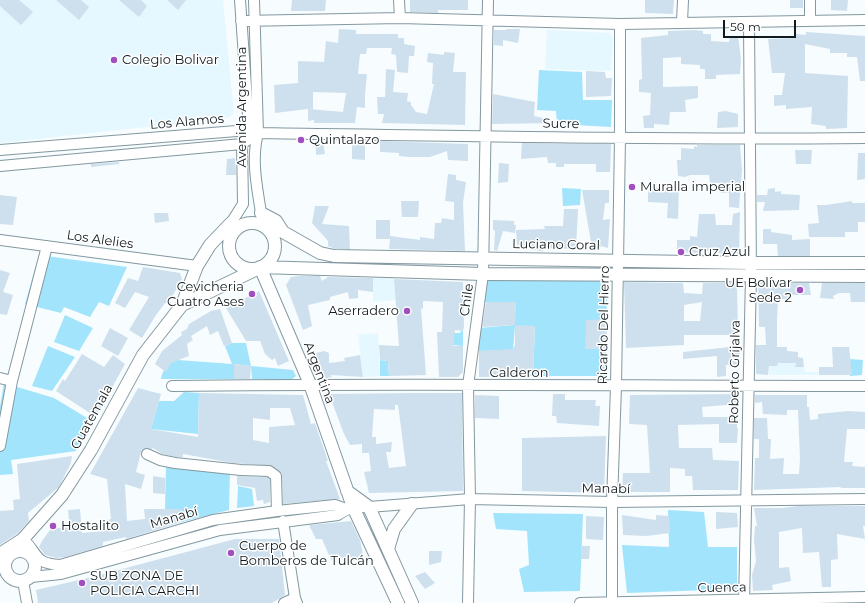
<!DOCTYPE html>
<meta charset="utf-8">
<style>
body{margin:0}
#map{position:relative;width:865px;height:603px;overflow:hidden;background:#f7fcfe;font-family:Montserrat,sans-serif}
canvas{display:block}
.scale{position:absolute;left:723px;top:20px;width:73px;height:18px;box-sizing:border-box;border:2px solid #111a1d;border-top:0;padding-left:5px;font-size:12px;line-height:14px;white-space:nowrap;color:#111a1d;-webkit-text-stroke:3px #fff;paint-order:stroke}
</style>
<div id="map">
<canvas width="865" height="603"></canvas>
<div class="scale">50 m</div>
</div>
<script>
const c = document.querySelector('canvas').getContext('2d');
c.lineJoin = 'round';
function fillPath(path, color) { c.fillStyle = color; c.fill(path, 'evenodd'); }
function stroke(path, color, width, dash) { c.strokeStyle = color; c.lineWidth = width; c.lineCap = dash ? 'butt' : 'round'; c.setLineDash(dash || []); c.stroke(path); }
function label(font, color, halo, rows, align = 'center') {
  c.font = font + ' Montserrat,sans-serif'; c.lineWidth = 3; c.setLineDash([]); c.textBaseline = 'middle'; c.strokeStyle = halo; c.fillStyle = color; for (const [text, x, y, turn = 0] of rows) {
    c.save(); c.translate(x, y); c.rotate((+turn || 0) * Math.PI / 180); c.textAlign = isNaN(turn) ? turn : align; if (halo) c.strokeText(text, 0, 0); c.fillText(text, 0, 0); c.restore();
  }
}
fillPath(new Path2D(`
 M0 0H223L234 114 228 118 0 143Z
 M547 30 610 33 613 40 611 71 545 69Z
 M373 277H394L396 300 373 302Z
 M378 333 380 376 363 377 358 335Z
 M778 363H796V367H804L805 372H818L819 375H769V366H777Z`), '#e5f8ff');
fillPath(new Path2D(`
 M539 70 582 72 583 100H612L611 127 557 124 556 111 537 110Z
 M562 188 581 189 580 205 563 206Z
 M39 255 127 267 109 306 99 302 90 317 64 307 61 313 25 304Z
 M480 280H607L606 376H533L535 326H515L513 350 479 351V328L514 325 516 302H479Z
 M65 315 93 328 79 351 54 342Z
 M461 331H463V346L453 345 454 333H460Z
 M232 343H246L251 366 234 364V379H161C163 368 168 362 178 360L232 364 225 346Z
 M48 346 75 357 52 391 32 386Z
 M850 359 863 360 862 375 850 376Z
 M380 360 388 361 389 376H380Z
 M251 366 293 370 296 376 291 380 252 379Z
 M4 383 54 398 92 421 76 451 11 460 13 474 0 475V406Z
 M184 392 199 393 198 434 151 429 159 401H174Z
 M166 464 230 471 229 510 182 522V510H165Z
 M238 486 252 489 254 506 237 508Z
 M668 510 704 512 708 547H737V589L627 593 622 545 669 547Z
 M493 513 583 514 580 591 524 592 519 569 529 565 527 531 496 529Z`), '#a2e4fb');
fillPath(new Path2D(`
 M0 0H19L33 12 21 25 0 6Z
 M56 0H81L89 7 79 20Z
 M119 0H141L147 6 139 17Z
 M167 0H186L178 10Z
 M292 0H326L325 11H291Z
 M410 0H468V10H438V13L410 12Z
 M645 0H674L673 14 645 13Z
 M790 0H803V8H790Z
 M831 0H848L847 11 831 10Z
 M339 29 356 30V34H398V38H404V44L415 46 414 56H409L408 73 397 72 396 55 391 54 392 48H367L366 54H360L358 74H367L365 95V108L357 107 355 123H314V120L308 121V109L275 113 274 85 298 83V61L324 62 326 41 338 43ZM313 92 346 93 343 112 309 109H313Z
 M507 29H520L518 43 503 40V46L494 45V30H506Z
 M694 30 703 31V34H711V41L729 42 730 36H738L741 59 740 74 716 75V79H705V69H700V65L681 64V57L663 58V87L698 86V98L685 100 686 112H670L669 125 654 124V128H644L643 116 650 115 651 93 639 92V80L642 79 641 38 668 35V31Z
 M806 32 865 36V81H860L857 57H847V53H830V49L805 44V73L848 76 847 128 826 129V126L811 124 812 107 786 109V105L774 106V95H782L785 73H772L768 39 796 38V34L806 35Z
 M444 52 455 53 453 72H466L465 125 382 123 384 114H378L377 97H385L386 69 395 70 393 92 408 93 407 101 411 102V105L416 112 427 114 434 84H432L433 63 427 62 428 53 444 55Z
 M586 71 605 72 606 78H612L611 96 586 97Z
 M493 94 535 102 534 116 552 120V123L492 124Z
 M726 111 738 114V127L717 128 718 112Z
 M352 141 365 142V160L352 159Z
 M380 141 468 144V161L448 160 447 151 430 157H409L399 156V153L380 152Z
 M323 142 325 154 316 155V143Z
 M522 143 611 144 610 172H596V164H564V167H556V163H548L547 157 521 159Z
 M697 145H740L742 170 739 208 729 207V193H720V183H710L709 175H690L685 177 678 176 677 160H681V148L694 149V146L697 147Z
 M795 150H812L811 164H796Z
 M858 153H865V179L857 180Z
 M235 158 236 175H226L227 159Z
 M119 162V164L91 167V164Z
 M499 163 509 164 508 182 498 183Z
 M448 174 456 175V180L466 182 463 203 465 251 389 249 390 239H376V220H390V236L420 240V237L434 239 435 223H441L442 218 454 220V202L445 201Z
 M648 187 679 188 678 219 667 218 668 203 648 202Z
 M775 188V192L781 191V194L800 195 799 210 763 211 765 202H757V195H767L768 189Z
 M582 190H609V203H605L603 220 610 219 608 248 601 246 600 249 592 248Z
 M0 195 17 197 13 225 0 224Z
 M401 201H419L418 217H402Z
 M852 201V203H865V222H858V232H845V237H809L808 224 819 223 817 205H826Z
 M315 206H329L322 224 349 226 350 249H335L328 246V241L312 223Z
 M564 209H578L576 249 543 248V251L534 250 533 246 517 245 516 230 545 229 544 226H563Z
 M740 212 739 254H723L716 252 715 250 697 253 677 252V240H690V236L697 237 699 214H715L716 225H732L733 214Z
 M154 213H168L169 221 155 223Z
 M493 220 514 221V225H516L515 233 503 231 497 251 494 250 495 231 493 230Z
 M763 229H771V232L792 235V240L810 239V256H778L777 244H763Z
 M143 267 180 273 182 279 168 304 165 303 156 315 142 338 129 330 149 297 135 292 125 308 115 303 128 278 138 281Z
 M0 270 10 273 3 292 13 295 7 315 0 314Z
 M299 276H320L322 281 328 277 373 278V292L358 290V298L349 299 348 292 330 297V300L308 305 312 326 303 330 286 285 291 277Z
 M394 279 463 282 464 327 463 331 455 330 453 346H463V372L458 377H439L437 332H442L443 302 423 301V309L421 308 426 375 389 376 388 361 380 360 379 345 399 346Z
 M624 282 683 283 684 293 702 294 703 283H737L738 335H684V345L626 348ZM702 302 700 321H684V305Z
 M758 283H809L811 295H788L789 299H778L777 321V347H787V351L798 352V357L803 358 804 367H795L796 363H778L777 366H769L768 375 756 374V345H766L765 327H759Z
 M822 283H865V302H851L850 293H839L833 296 834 299 820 298Z
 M259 291 289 361 278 366 275 358 272 360 265 354 260 341H246L226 308Z
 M486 302H516L515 325 482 327Z
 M220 309 232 343 224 346 218 331 210 335 207 326 191 336 193 340 187 344 189 356 171 363 166 372 155 364 162 351 182 335 181 332 187 329 189 324 211 311Z
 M607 319 606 349H585L586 320Z
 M515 325 535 326 533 376 479 377V351L513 349 515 345Z
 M110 328 128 338 118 356 101 346Z
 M739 346 740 365H726V376L717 377V356L683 359V352Z
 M832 347H849L852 375H819V367H833Z
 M324 351 329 353V363L345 361 344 358 360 355 363 377 331 375 332 377 325 378 322 375 312 354Z
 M82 354 104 367 113 355 125 364 96 417 56 391 63 379 65 381Z
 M234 364 251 366 250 379H234Z
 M138 388 161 394 151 429 198 437 199 393 303 395 311 424 315 423 328 461H326L340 499 283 504 282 473 272 466 233 463 183 454V457H176L162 454 153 448 152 449 146 448 141 452 136 472 145 475 141 489 125 484 127 521 145 519 144 509H182V522L126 539V537L103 542V546L65 557 57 558 45 555 39 547 42 541 53 526 62 529 69 520 68 510 80 509 82 533 101 531 100 522 111 519 107 479 90 474ZM270 408H290L295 425 269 427V443L253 440V418L270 420Z
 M416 393H462L463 491 369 493 364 472 371 471 369 453H362V444L350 445 344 434 329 394ZM395 405H398L406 466 389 468 386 452H391L392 442 376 444V437H372L374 409 395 410Z
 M553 394H565V400H596L595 406H600L599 426 557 423 556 416H552Z
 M737 394V404L702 407 703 417H737V428H738L737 443H719V424L678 425 679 448H712L713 460 739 461 738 490H693L692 476H685V469L670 468V492H622L623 473H650L647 425 629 424 630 395Z
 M475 395 499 396V419L475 418Z
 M755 395H807V407H809L810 420 818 419V414L848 411 865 412V429H847L844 462H853L852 466 865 467V488H840L842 487 754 490 755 458H759V439H754V418H767L768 439H771L770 459 784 458 783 474H799L800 459 798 410H787V415L763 414 762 402 755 403Z
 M606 436 604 493 522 491V438Z
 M72 456 71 463 59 487 28 513 29 521 18 533 0 545V511L14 510 13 500 20 499 17 464Z
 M153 476 165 478V494L153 493Z
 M237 476 267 477 270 479V502L264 504 263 500 257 501 255 488 237 485Z
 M799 506H865V526H863L865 539 837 534 838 559 831 560V587H822L819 552 803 553 802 528 779 532V568L789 567 791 581 772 585 773 590 753 591 752 575 756 561 754 540 755 526H757L754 508H782Z
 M716 512 737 513 738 527 716 529Z
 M622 515 656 520V515L669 516 670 533 646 536 623 535Z
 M586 516 604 517 603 540 586 539Z
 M351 521 360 540 364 560 352 561 351 557 331 560 322 539H316L309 525Z
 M235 539H279L285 595 272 603H38L36 590 96 576Z
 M581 546H590L589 559H581Z
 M429 551H442L441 562 429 565Z
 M425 572 435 583 425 589 415 576Z`), '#cee0ee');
const minor = new Path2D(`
 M254 0 258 133C251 160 257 186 261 213
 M399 0 400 18
 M810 20V0
 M241 21 400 18 620 24 865 20
 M682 22 683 0
 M0 150 249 130 258 133C460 136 663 140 865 138
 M0 166 242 144 258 133
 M231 223 243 204 242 144 249 130 240 0
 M0 240 197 266
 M0 378 12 381
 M172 386C403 383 634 386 865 386
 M0 446 12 381 47 246
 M147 454 160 460 175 463 241 470 269 471 276 476 277 511
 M283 521 295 598 297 603
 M23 539C40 555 33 563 60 565L213 520 277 511 335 505 346 509
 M31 577 61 574 220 530 338 515C349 507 356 507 369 507L470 499 612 502 865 499
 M23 581 27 603
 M284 603 295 598
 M468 603 470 499 468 386 483 274 488 0
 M580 603 865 597
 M612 603V502L616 386 620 138V24
 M744 603 751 275 749 22`);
const major = new Path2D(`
 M261 213 276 221 283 232 320 253 334 256 750 263H865
 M229 246a23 23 0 1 1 46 0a23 23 0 1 1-46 0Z
 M260 267 483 274 865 276
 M260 267 310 384 353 507 398 603
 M182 305 257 269
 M347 491 369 507 412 603
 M388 549 394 529 412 504
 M5 566a15 15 0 1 1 30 0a15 15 0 1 1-30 0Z
 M0 554 23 539 62 495 91 450 143 355 182 305 197 266 210 245 231 223`);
stroke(minor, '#8398a0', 12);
stroke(major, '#8398a0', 14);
stroke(minor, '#fff', 10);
stroke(major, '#fff', 12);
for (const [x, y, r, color] of [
 [114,60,4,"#a14fbf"],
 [301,140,4,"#a14fbf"],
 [632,187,4,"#a14fbf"],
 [681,252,4,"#a14fbf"],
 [800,290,4,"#a14fbf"],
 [252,294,4,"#a14fbf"],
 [407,311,4,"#a14fbf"],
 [53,526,4,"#a14fbf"],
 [231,553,4,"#a14fbf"],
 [82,583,4,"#a14fbf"]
]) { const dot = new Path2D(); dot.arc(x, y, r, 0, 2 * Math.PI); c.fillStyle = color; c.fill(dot); stroke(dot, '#fff', 1.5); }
label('13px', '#111a1d', '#fff', [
 ["Colegio Bolivar",122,60],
 ["Quintalazo",309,140],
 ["Muralla imperial",640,187],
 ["Cruz Azul",689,252],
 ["UE Bolívar",792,283,"right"],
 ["Sede 2",792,298,"right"],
 ["Cevicheria",244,287,"right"],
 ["Cuatro Ases",244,302,"right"],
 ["Aserradero",399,311,"right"],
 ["Hostalito",61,526],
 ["Cuerpo de",239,546],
 ["Bomberos de Tulcán",239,561],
 ["SUB ZONA DE",90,576],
 ["POLICIA CARCHI",90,591]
], 'left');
label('13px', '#111a1d', '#fff', [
 ["Avenida Argentina",242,107,-90],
 ["Los Alamos",187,122,-5],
 ["Sucre",561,124,1],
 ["Los Alelies",100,240,8],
 ["Luciano Coral",556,245,1],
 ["Chile",467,300,-82],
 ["Ricardo Del Hierro",604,325,-89],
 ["Roberto Grijalva",735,372,-89],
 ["Argentina",319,373,69],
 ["Calderon",519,373],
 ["Guatemala",92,417,-61],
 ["Manabí",606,489,1],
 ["Manabí",174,518,-16],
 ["Cuenca",722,588,-1]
]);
</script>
